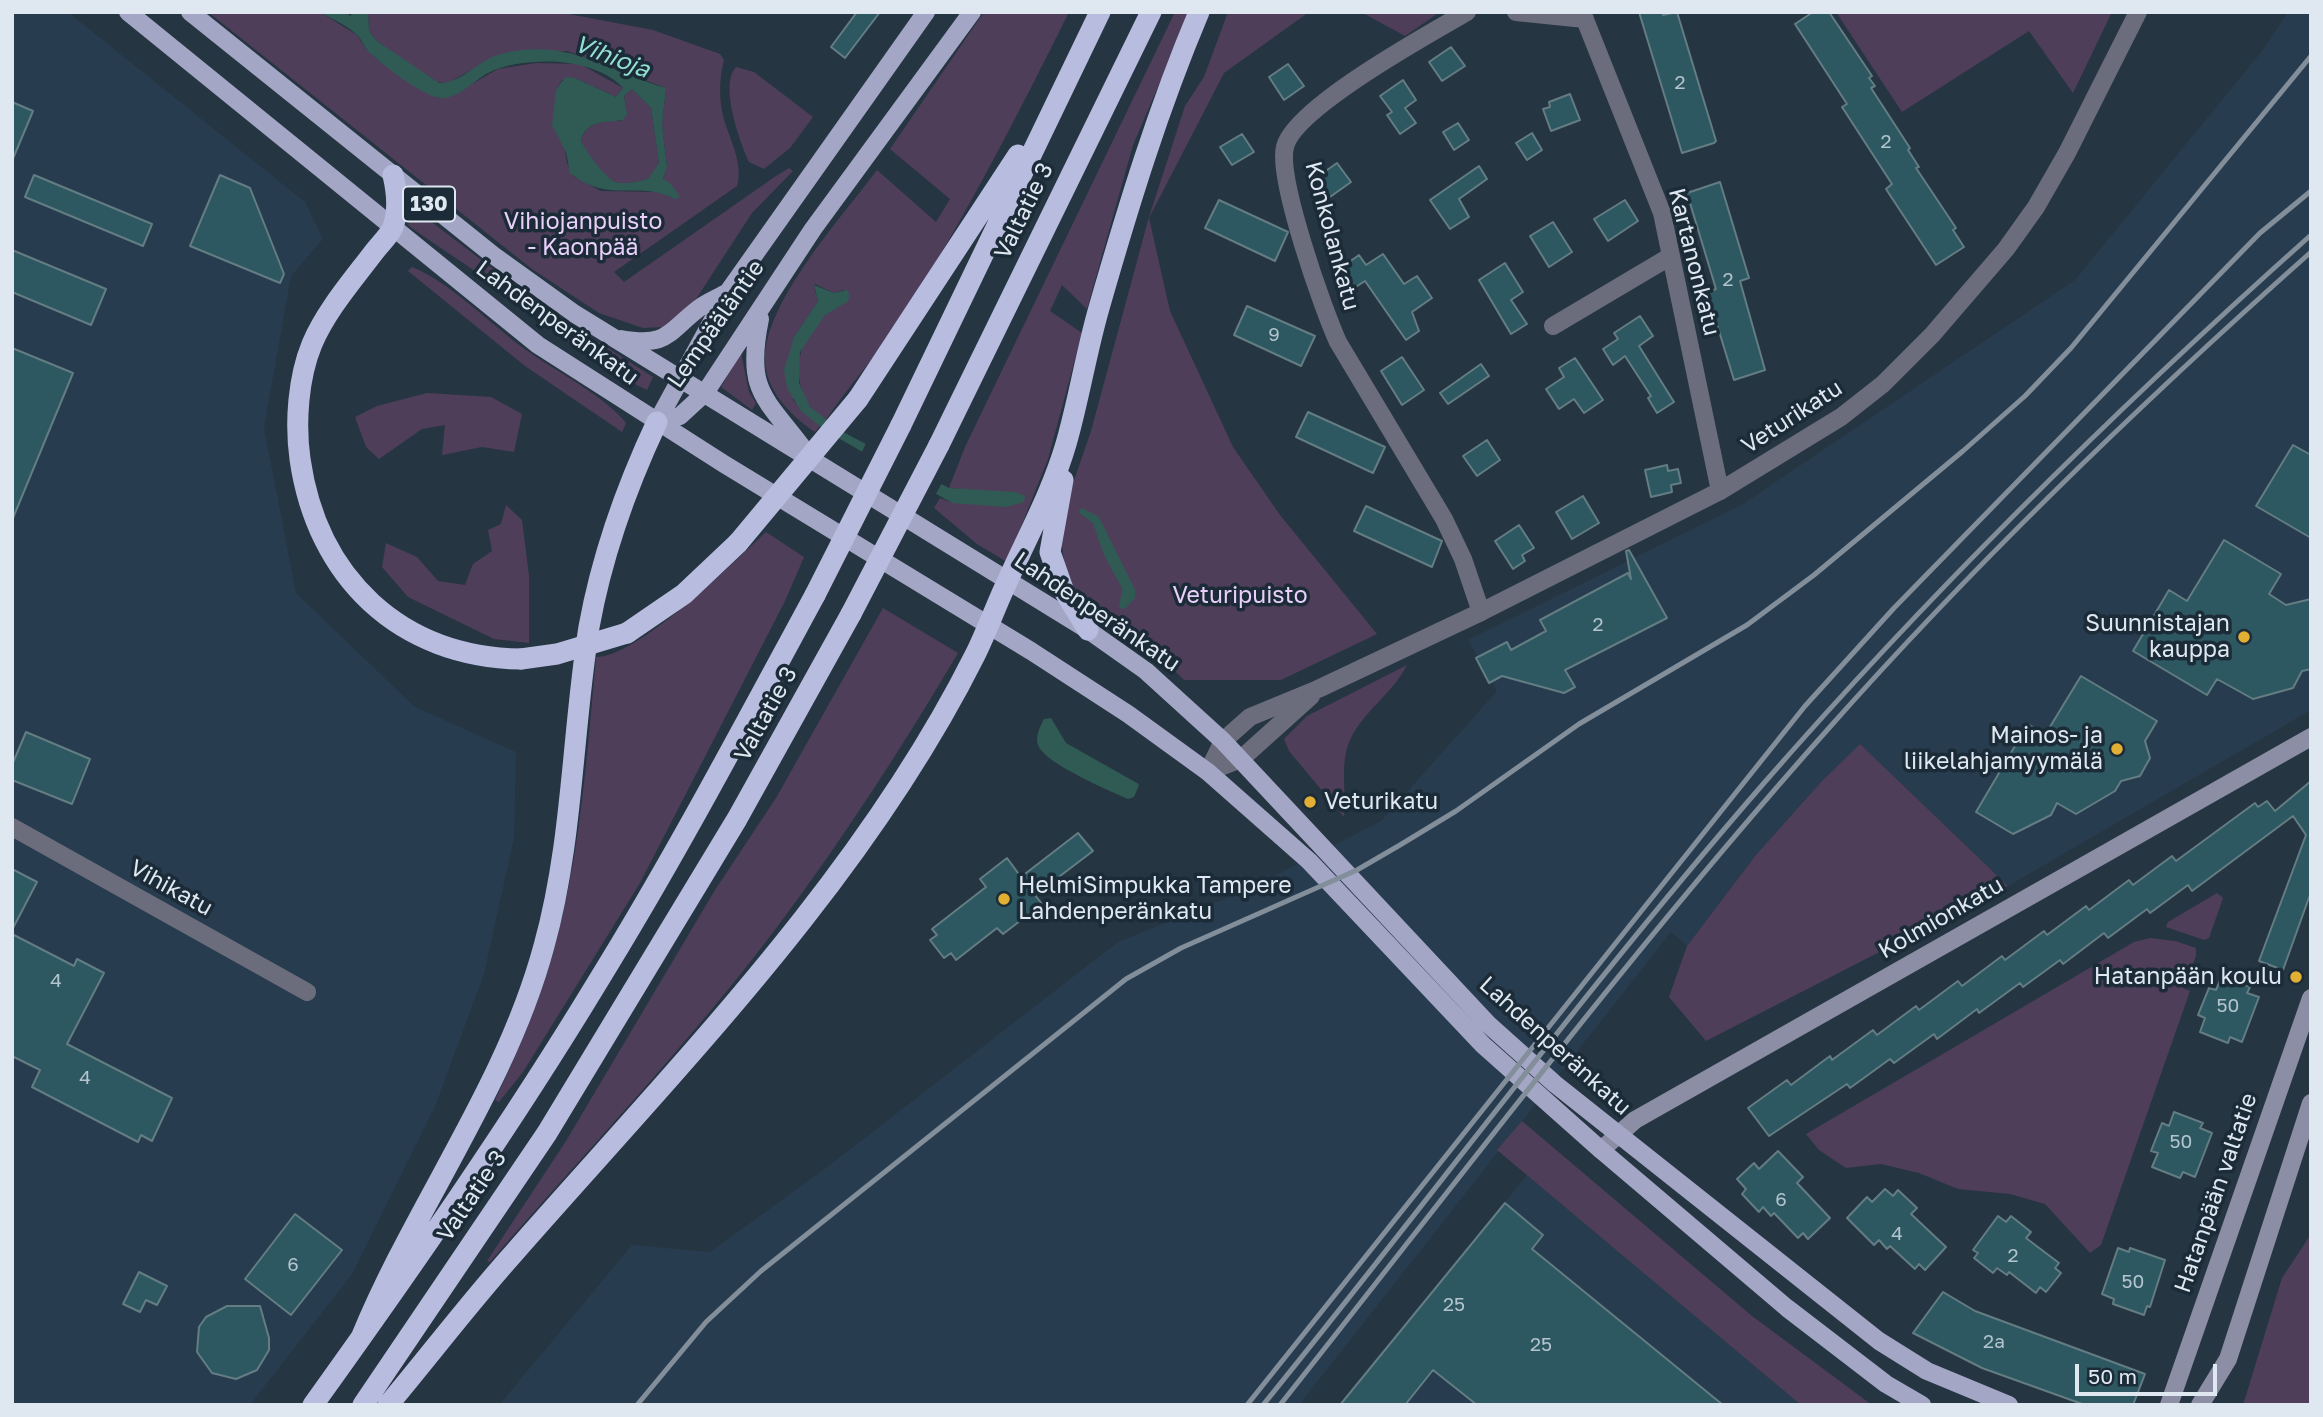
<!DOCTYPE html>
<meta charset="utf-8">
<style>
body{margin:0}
#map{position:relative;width:2323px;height:1417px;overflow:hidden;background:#263542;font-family:"Golos Text",sans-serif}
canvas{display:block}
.frame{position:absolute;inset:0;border:14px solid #dfe8f1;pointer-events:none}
.scale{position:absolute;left:2075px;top:1364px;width:142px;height:32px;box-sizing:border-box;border:4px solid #dfe8f1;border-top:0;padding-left:9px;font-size:21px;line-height:24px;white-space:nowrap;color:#dfe8f1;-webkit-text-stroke:5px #1c2b38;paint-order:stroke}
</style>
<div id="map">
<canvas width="2323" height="1417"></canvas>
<div class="frame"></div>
<div class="scale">50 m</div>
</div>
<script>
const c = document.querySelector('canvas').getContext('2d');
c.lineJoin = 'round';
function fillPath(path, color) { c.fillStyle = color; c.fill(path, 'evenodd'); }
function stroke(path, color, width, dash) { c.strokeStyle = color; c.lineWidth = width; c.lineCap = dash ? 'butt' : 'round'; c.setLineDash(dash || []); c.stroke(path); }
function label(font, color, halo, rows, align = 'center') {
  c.font = font + ' "Golos Text",sans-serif'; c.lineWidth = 7; c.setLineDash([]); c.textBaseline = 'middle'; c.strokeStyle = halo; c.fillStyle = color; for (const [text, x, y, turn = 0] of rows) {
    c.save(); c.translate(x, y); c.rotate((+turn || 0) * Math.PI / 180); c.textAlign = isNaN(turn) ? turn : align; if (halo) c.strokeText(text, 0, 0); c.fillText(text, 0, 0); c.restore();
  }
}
fillPath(new Path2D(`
 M12 12H68L305 202 323 239 291 276 264 428 296 593 415 707 516 752 514 838 484 974 436 1104 352 1274 250 1405H12Z
 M2288 12H2311V710L2008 886 1860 744 1821 782 1756 855 1687 946 1671 932 1299 1405H499L632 1245 710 1252 826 1168 1118 942 1251 888 1381 821 1497 691 1468 640 1743 504 2075 280 2262 51Z
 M1527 1175 1787 1393 1801 1405H1340Z`), '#283c4f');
fillPath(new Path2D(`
 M208 12H320L357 35 366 49 382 63 438 98 451 96 498 69 536 63 580 64 623 88 616 97 575 78 562 80 556 90 567 163 573 176 601 191 660 192 674 199 670 183 663 180 667 166 662 125 666 88 567 51 498 55 448 83 436 82 377 41 369 31 368 12H558L653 30 720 54 724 60C719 79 719 98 723 116 729 138 744 164 737 186L614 272 624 282 776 176 789 168 793 171 752 213 694 302 663 327 643 328 599 313 532 269Z
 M984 12H1069C1019 113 967 213 908 309 883 349 851 382 825 421 782 391 795 323 842 305L844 290 834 293 815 284 814 287 818 301 794 337 793 400 820 426 815 432C791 416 765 390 765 359 765 301 843 216 877 170L936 222 950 199 890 149Z
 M1175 12H1190L1133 145 1087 309 1062 285 1050 311 1082 333 1048 459 1007 562 977 544 934 508 940 498 952 503 1022 494 949 488 965 447Z
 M1228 12H1309L1224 73 1149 218 1170 311 1233 447 1280 515 1377 634 1281 680H1184L1141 638 1090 604 1075 591 1064 563 1062 544 1067 501 1091 431 1149 217 1185 106 1204 77Z
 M1361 12H1440L1405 36Z
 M1836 12H2112L2073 93 2029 31 1902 112Z
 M736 67 754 72 813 117 790 148 764 169 749 162C740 142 719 85 736 67Z
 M632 89 651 108 659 163 649 179C640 181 624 185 615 182 603 177 583 152 581 139 589 121 603 121 621 121L626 107 624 96Z
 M417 211 542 306 653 377 647 390C588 361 535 317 483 277 459 259 433 244 408 225Z
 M412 267C451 283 490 324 526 350 554 370 606 397 626 423L622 432 525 366 408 271Z
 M741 353 749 392 756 403 752 410 721 387Z
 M427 393 491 397 522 414 514 452 482 447 442 455 445 425 422 429 379 459 366 447 355 417 377 406Z
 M506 505 522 520 529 576V643L494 639 408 597 382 567 386 543 417 557 438 581 465 585 473 564 492 551 488 530 501 524Z
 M766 532 804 557 785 601 640 883 523 1072 499 1102 495 1100C517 1054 538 1005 552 957 580 860 587 757 596 657 638 657 733 563 766 532Z
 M883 608 958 653C903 746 845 836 780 923 691 1042 587 1150 490 1262L487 1261 566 1141 715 890 776 798Z
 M1407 665C1392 695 1360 713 1348 745 1340 769 1347 793 1344 817L1289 751 1284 739 1307 716Z
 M1860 744 2008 886 1706 1041 1669 997 1687 946 1756 855 1821 782Z
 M2217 893 2223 898 2209 938 2204 940 2166 927 2168 922Z
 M2150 938 2175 941 2196 948V956L2183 988 2190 991 2101 1245 2090 1253 2045 1204 2010 1194 1958 1189 1919 1173 1881 1164 1846 1168 1819 1150 1806 1134 2134 942Z
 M1522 1121 1752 1316 1872 1405H1801L1497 1150Z
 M2311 1234V1405H2243L2282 1278Z`), '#4f3e5a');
fillPath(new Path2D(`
 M320 12H344L351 16 352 12H368L369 31 377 41 439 83C463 83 479 59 501 54 570 37 605 71 666 88L662 125 667 167 663 179 670 183 680 197 674 199C640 179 609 205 570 173L566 152 552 125 556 90 565 77 575 78 616 97 623 88C595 57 528 56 492 71 476 78 458 100 440 98 421 95 384 66 369 52 364 47 362 40 357 35 348 26 332 19 320 12ZM632 89 651 108 659 163 648 179C640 181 624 185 615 182 607 179 582 148 581 139 589 119 605 123 623 120L627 114 624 96Z
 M814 285 834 293 847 290 850 296 847 302 825 315 800 352 799 383 810 407 845 433 949 488 1016 492 1025 496 1024 502 1006 507 952 503 826 431 801 411 787 388 784 370 794 337 818 301Z
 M1082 508 1099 517 1135 590V598L1125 609 1119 608 1122 588 1104 555 1093 523 1078 512Z
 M1051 718 1066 743 1137 783 1139 785 1134 797 1128 799C1110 791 1044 763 1038 745 1035 736 1040 727 1044 719Z`), '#305b54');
fillPath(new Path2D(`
 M867 441 943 481 933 499 861 454Z`), '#263542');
const building = new Path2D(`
 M857 12H880L845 58 831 47Z
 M1639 12H1662L1663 15 1677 12 1716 141 1714 143 1682 153Z
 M1813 12H1829L1872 76 1869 78 1875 86 1871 88 1910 148 1908 150 1919 167 1916 168 1956 228 1953 230 1964 247 1936 265 1886 189 1892 184 1842 107 1847 104 1795 24Z
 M1451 47 1465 66 1442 81 1429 62Z
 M1288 64 1304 86 1284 100 1269 77Z
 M1403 80 1416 100 1405 108 1416 123 1400 134 1387 115 1392 112 1380 96Z
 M1570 94 1580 120 1551 131 1543 109 1550 107 1549 102Z
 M12 102 33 111 12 161Z
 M1458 123 1469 140 1454 150 1443 132Z
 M1532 133 1542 150 1527 160 1516 143Z
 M1242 134 1254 152 1232 165 1220 147Z
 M1337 163 1351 182 1330 197 1316 178Z
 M1479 166 1487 179 1459 199 1469 217 1450 229 1430 200Z
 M34 175 152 224 143 246 25 197Z
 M220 175 250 188 284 274 280 283 190 246Z
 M1720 182 1749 278 1740 281 1765 370 1734 380 1707 292 1716 289 1687 193Z
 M1219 200 1288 232 1275 261 1205 228Z
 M1625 200 1638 221 1608 241 1594 219Z
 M1553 222 1572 252 1549 267 1530 236Z
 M12 250 106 289 91 325 12 292Z
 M1383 254 1404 284 1417 276 1432 298 1412 312 1419 331 1406 340 1365 281 1351 290 1338 270 1359 255 1366 265Z
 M1505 263 1523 292 1511 300 1527 324 1511 334 1479 280Z
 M1247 306 1315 336 1301 366 1234 335Z
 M1640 316 1653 336 1639 346 1674 402 1657 413 1648 398 1651 396 1625 356 1613 365 1603 349 1618 339 1614 333Z
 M12 348 73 373 13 518H12Z
 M1402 357 1424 390 1402 405 1381 371Z
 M1575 358 1603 400 1584 413 1574 399 1559 409 1546 389 1564 377 1559 368Z
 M1481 364 1489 376 1448 404 1440 393Z
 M1308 412 1385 447 1373 473 1296 437Z
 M1487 440 1500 460 1477 476 1463 456Z
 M2293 445 2311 455V538L2256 506Z
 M1667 465 1668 471 1678 469 1681 483 1671 485 1672 492 1651 497 1645 470Z
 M1583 496 1599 523 1572 539 1556 512Z
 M1366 506 1442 541 1432 567 1354 531Z
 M1519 525 1534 548 1522 555 1525 561 1513 569 1495 541Z
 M2224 540 2281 574 2269 594 2286 605 2311 599V669L2302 671 2293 688 2253 699 2217 679 2207 695 2133 651 2169 590 2187 601Z
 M1629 550 1667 618 1565 670 1575 687 1564 693 1502 676 1489 683 1476 658 1507 642 1511 650 1546 631 1540 620 1628 573 1631 579 1626 551Z
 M2081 676 2157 721 2145 741 2150 758 2140 776 2121 781 2115 791 2076 814 2057 803 2051 815 2013 834 1976 812 2028 724 2045 735Z
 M26 732 90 759 72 804 12 780V765Z
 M2311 781V892L2283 970 2259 961 2306 835 2293 816 2192 891 2188 885 2150 913 2147 909 2108 938 2104 933 2063 964 2060 960 2023 987 2020 983 1979 1013 1977 1009 1937 1039 1934 1034 1894 1063 1890 1059 1850 1088 1847 1084 1769 1136 1748 1108 1787 1080 1791 1085 1830 1056 1832 1060 1873 1030 1877 1035 1916 1006 1919 1010 1958 981 1962 986 2002 956 2005 960 2044 931 2047 935 2086 906 2089 910 2129 880 2133 885 2172 856 2176 861 2255 803 2258 807 2267 801 2275 811Z
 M1078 833 1093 851 1035 895 1042 904 1003 934 997 928 956 960 951 953 944 958 930 940 937 935 932 929 986 887 980 879 1007 858 1021 877Z
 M12 869 37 882 12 930Z
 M12 934 74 966 77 959 104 973 67 1044 172 1098 152 1141 141 1135 138 1142 32 1087 40 1070 12 1056Z
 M2222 976 2250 987 2247 993 2259 997 2242 1042 2230 1037 2228 1043 2200 1032 2205 1018 2198 1015 2209 988 2216 990Z
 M2174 1112 2203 1123 2200 1128 2212 1133 2195 1177 2183 1172 2180 1178 2152 1167 2158 1153 2151 1151 2162 1123 2169 1126Z
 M1778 1151 1803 1177 1797 1183 1830 1218 1808 1239 1803 1233 1798 1238 1774 1213 1771 1216 1763 1207 1759 1212 1742 1194 1746 1189 1737 1179 1754 1163 1759 1169Z
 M1885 1189 1893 1196 1898 1190 1917 1208 1911 1214 1946 1247 1925 1270 1919 1264 1915 1269 1890 1246 1887 1249 1879 1240 1874 1245 1847 1218 1867 1197 1872 1202Z
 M1505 1203 1543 1235 1532 1249 1723 1405H1477L1433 1370 1405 1405H1340Z
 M295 1214 342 1250 291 1315 245 1279Z
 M1998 1216 2006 1222 2011 1216 2031 1232 2026 1238 2059 1263 2055 1268 2061 1273 2046 1292 2040 1287 2036 1293 2009 1272 2007 1275 1997 1268 1993 1273 1974 1258 1978 1253 1973 1250Z
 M2118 1248 2129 1252 2130 1248 2165 1260 2150 1307 2147 1306 2144 1315 2113 1304 2114 1299 2102 1294Z
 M139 1272 167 1286 157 1305 146 1300 140 1312 123 1304Z
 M1943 1292 1975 1311 2145 1374 2133 1405H2085L1982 1368 1913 1333Z
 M227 1306H260L269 1338V1350L257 1370 236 1379 212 1373 197 1352 199 1327 206 1317Z`);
fillPath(building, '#2d5761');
stroke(building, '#637d83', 2);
stroke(new Path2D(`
 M1467 12C1429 34 1294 108 1285 147 1277 179 1323 309 1338 342L1444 519 1463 559 1481 612
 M1516 12 1585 19
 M1582 12 1662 213 1720 491
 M1553 326 1671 256
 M12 827 307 992`), '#6b6d7c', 18);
stroke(new Path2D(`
 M1208 772 1223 741 1250 717 1318 689 1481 612 1720 491 1841 417 1883 384 1932 335 2006 249 2036 207 2067 153 2138 12
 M1208 772 1241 759 1311 696`), '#6b6d7c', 18);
stroke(new Path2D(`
 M1601 1150 1635 1120 2311 737
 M2169 1405 2311 998
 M2200 1405 2228 1359 2311 1103`), '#8b8ea4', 18);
stroke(new Path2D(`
 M128 12 538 345 724 464 1031 651 1128 714 1208 772 1309 861 1483 1045 1601 1150 1787 1308 1886 1384 1922 1405
 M190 12 493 255 575 314 1088 630 1146 671 1223 741 1488 1024 1555 1084 1879 1341 1927 1371 2009 1405
 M760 319C745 392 765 397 806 452
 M621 339C668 347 667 333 698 309 707 302 718 298 728 292
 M657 422 680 416 705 393 813 229 972 12
 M657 422 728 292 926 12`), '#a3a6c4', 18);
stroke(new Path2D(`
 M393 175C397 192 399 210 393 227 389 236 380 244 374 252 352 281 326 311 312 344 298 378 295 423 300 459 317 578 400 657 521 659
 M858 399 1018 155
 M901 425 1100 12
 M939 445 1151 12
 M1063 480 1050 552 1063 589 1088 630
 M627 633 684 594 738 543
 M361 1338C416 1204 506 1087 544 946 573 842 572 733 589 627 602 555 626 488 657 422
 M313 1405C412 1267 509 1128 597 983 675 857 744 726 815 595
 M363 1405 547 1133 737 819 851 614
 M388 1405C430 1355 470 1302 514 1253 677 1067 863 879 975 655 987 631 996 605 1008 580 1028 535 1052 492 1066 444 1079 399 1086 353 1099 308 1128 207 1158 109 1199 12`), '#b8bde0', 21);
stroke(new Path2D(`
 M637 1405 706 1322 761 1271 1126 979 1181 948 1357 870 1400 845 1456 811 1579 724 1747 625 1814 575 1963 451 2025 396 2071 348 2311 56
 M1247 1405 1805 706 1894 608 2260 233 2311 191
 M1263 1405C1431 1198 1589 984 1764 783 1934 588 2118 407 2311 235
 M1280 1405C1460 1178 1636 944 1829 728 1979 559 2142 402 2311 252`), '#828e99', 5);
stroke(new Path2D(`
 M738 543 858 399
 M815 595 901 425
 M851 614 939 445
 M521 659 557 654 627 633`), '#b8bde0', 21);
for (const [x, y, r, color] of [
 [2244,637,7,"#e1af34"],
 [2117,749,7,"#e1af34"],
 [1310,802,7,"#e1af34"],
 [1004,899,7,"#e1af34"],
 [2296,977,7,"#e1af34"]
]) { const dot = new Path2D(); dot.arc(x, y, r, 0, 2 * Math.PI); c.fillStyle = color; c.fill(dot); stroke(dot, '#1c2b38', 2.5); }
label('19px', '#b2c4cd', null, [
 ["2",1680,83],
 ["2",1886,142],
 ["2",1728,280],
 ["9",1274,335],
 ["2",1598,625],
 ["4",56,981],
 ["50",2228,1006],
 ["4",85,1078],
 ["50",2181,1142],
 ["6",1781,1200],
 ["4",1897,1234],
 ["2",2013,1256],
 ["6",293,1265],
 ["50",2133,1282],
 ["25",1454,1305],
 ["2a",1994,1342],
 ["25",1541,1345]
]);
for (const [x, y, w] of [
 [429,204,52]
]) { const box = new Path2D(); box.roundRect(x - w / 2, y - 17.5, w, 35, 5); c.fillStyle = '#1c2b38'; c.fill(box); stroke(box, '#dfe8f1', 2); }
label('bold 21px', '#dfe8f1', null, [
 ["130",429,204]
]);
label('23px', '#dfe8f1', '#1c2b38', [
 ["Valtatie 3",1024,211,-64],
 ["Konkolankatu",1332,236,75],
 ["Kartanonkatu",1694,262,76],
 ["Lahdenperänkatu",557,323,36],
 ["Lempääläntie",716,324,-55],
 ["Veturikatu",1792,417,-33],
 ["Lahdenperänkatu",1097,612,34],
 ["Valtatie 3",766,714,-61],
 ["Vihikatu",171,888,29],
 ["Kolmionkatu",1941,918,-30],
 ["Lahdenperänkatu",1555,1046,42],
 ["Hatanpään valtatie",2216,1193,-71],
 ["Valtatie 3",472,1196,-56]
]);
label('23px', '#e9d0fa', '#1c2b38', [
 ["Vihiojanpuisto",583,222],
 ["- Kaonpää",583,248],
 ["Veturipuisto",1240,596]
]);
label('23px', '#dfe8f1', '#1c2b38', [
 ["Suunnistajan",2230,624],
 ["kauppa",2230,650],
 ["Mainos- ja",2103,736],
 ["liikelahjamyymälä",2103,762],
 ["Veturikatu",1324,802,"left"],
 ["HelmiSimpukka Tampere",1018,886,"left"],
 ["Lahdenperänkatu",1018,912,"left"],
 ["Hatanpään koulu",2282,977]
], 'right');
label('italic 24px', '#91dfd1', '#1c2b38', [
 ["Vihioja",612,57,21]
]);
</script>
